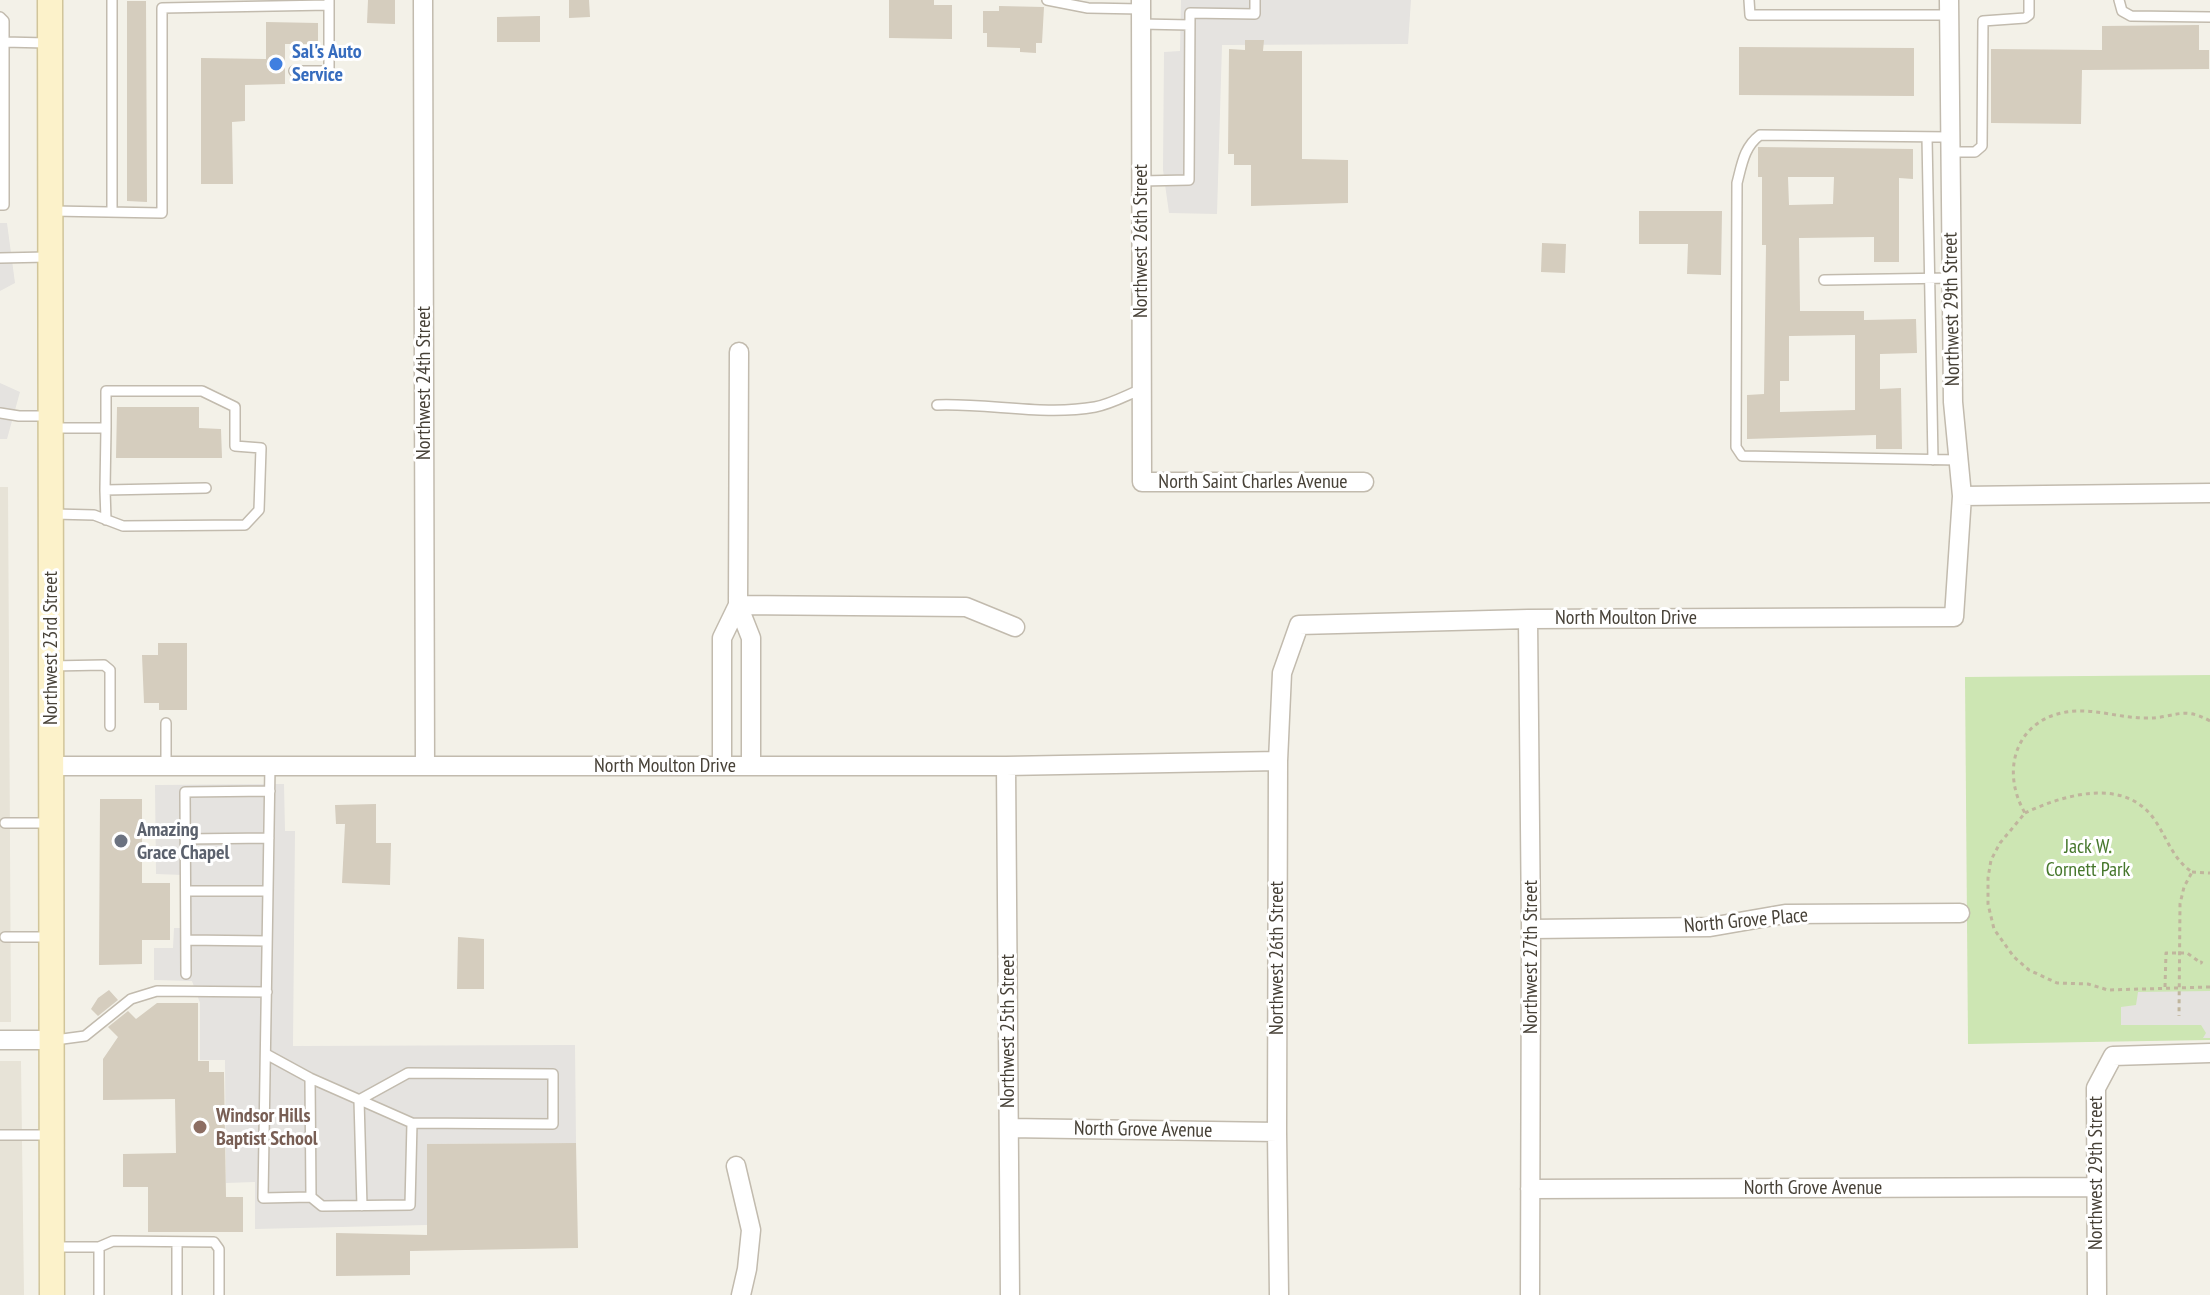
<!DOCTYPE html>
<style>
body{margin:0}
canvas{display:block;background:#f3f1e8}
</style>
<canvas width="2210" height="1295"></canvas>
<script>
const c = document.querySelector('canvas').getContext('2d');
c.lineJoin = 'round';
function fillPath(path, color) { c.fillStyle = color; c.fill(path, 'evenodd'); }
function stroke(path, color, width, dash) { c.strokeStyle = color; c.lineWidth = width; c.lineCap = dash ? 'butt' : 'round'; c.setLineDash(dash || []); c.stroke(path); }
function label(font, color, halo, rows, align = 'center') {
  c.font = font + ' "PT Sans Narrow",sans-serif'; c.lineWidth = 6; c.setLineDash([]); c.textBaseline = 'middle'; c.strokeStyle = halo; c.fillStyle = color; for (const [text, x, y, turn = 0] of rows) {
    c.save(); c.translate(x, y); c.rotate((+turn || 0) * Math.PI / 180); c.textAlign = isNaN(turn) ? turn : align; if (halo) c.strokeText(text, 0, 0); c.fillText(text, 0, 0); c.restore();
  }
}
fillPath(new Path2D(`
 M0 487H8L11 1022H0Z
 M0 1061H21L24 1295H0Z`), '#e7e3d7');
fillPath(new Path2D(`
 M2210 675V1040L1968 1044 1965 677Z`), '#cde6b3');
fillPath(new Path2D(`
 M1181 0H1411L1408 44 1222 45 1217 214 1169 213 1163 170 1164 52 1180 51Z
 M0 223H7L15 283 0 291Z
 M0 383 20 392 7 439H0Z
 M284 784 285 831H295L293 1046 575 1045 576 1143 428 1144 427 1225 255 1229V1182L226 1183 225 1060H200V1003L192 981 154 980V948H173L174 928H183V875L156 874 155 785Z
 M2210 991V1038H2203L2206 1033 2201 1025H2121V1007L2136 1005 2138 992Z`), '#e5e3e0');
fillPath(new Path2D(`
 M368 0H395V24L367 23Z
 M569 0H589L590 17 569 18Z
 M889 0H934V5H952V39L889 38Z
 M127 1H146L147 202 127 201Z
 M999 6 1044 7 1042 43H1036V53L1020 52V48L987 47V33H983V11H999Z
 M540 16V42H497V17Z
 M266 22 318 23V44H285V84L245 85V121L232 122 233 184H201V58L266 59Z
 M2199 25V50H2209V69L2082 70 2081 124 1991 123V49L2102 50V26Z
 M1245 40H1264L1263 51H1302V159L1348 160V203L1251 206V165H1234V154H1228L1229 49 1245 50Z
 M1739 47 1914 48V96L1739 95Z
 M1758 147 1913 149V179L1899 178V262H1874V237L1799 238 1800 311H1864V320L1916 319 1917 353 1880 354V389L1901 388 1902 449H1876V435L1747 439V395L1764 394 1766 245H1762V177H1758ZM1788 177H1834L1833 204 1789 205ZM1855 335V410L1780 412V381H1789V336Z
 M1639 211H1722L1721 275 1687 274 1688 244H1639Z
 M1542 243 1566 244 1565 273 1541 272Z
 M117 407H199V428L221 429 222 458H116Z
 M158 643H187V710H159V703H144L142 655H158Z
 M100 799H142V883H170V940H142V964L99 965Z
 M376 804V843H391L390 885 342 883 345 824H336L335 805Z
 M458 937 484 939V989H457Z
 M109 990 118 1000 98 1016 91 1009 98 998Z
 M157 1003H198V1061H209V1072H224L226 1197H243V1232H148V1187H123V1154L176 1153 175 1099 103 1100V1059L118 1037 108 1027 128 1011 136 1019Z
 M576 1143 578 1248 410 1251V1275L336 1276V1233L427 1235V1144Z`), '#d5cdbe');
const service = new Path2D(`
 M112 0V212
 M1047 0 1088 8 1141 9
 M1749 0 1750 15H1949
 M2119 0 2122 11 2131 16 2210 17
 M0 17 4 21V205H0
 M1141 24 1190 25
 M4 42 47 43
 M294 71H329V0
 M1927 137 1933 460
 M1950 137 1760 135C1744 147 1742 164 1737 183L1736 447 1742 456 1958 460
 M1950 152H1975L1982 146 1983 21 2025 18 2029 15V0
 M1141 181 1189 180 1190 13 1255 14V0
 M53 211 162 213V8L329 5
 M0 258 47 257
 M1824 280 1952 278
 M937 405C989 403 1044 416 1095 407 1111 404 1127 395 1142 389
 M0 413 19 416H48
 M105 490 106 428
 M54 514 94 515 123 526 245 525 259 510 261 448 235 446V407L202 391H106V428H54
 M106 520 105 490 206 488
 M51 666 104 665 110 670V726
 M166 723V766
 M5 823H50
 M185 839 269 838
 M186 891H268
 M5 937H51
 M186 940 267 941
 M186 974 185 792 270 791
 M55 1040 85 1036 131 999 157 991 267 992
 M266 1054 310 1078 311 1197 263 1198 270 766
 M310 1078 412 1123 410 1205 322 1206 311 1197
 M0 1135H49
 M362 1206 359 1100 408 1073 553 1074V1124L412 1123
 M55 1247H99L113 1241 214 1242 219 1249V1295
 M99 1247V1295
 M177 1295V1242`);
const minor = new Path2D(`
 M423 0 425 766
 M1141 0 1142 482H1364
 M739 352 738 605 751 638V766
 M1962 496 2210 493
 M738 605 966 607 1015 627
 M1528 619 1531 929 1530 1295
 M51 766H1006L1278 761
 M722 766V638L738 605
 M1006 766 1010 1295
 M1531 929 1710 927 1785 914 1960 913
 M0 1040H51
 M1009 1128 1277 1132
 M736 1166 751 1230 747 1269 741 1295
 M1530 1189 2095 1187
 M1279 1295 1277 1132 1278 761 1282 673 1299 625 1528 619 1954 617 1962 496 1953 402 1949 0
 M2097 1295 2096 1088 2113 1056 2210 1053`);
const secondary = new Path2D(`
 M50 0 52 1295`);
stroke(service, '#c2bbae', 12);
stroke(minor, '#c2bbae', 21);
stroke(secondary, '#d1c59a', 27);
stroke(new Path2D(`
 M2210 721C2182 705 2173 719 2145 718 2122 718 2099 710 2077 711 2019 713 1998 767 2025 813L2000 843 1991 860 1988 878V904L1994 929 2014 957 2029 970 2057 983 2088 984 2108 990 2210 987
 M2025 813C2065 794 2127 776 2156 822 2168 840 2173 859 2192 872L2184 887 2180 904 2179 1016
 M2192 872 2210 873
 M2165 987 2166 953H2187L2201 963 2202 961`), '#c0b59d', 3, [4, 4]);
stroke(service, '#fff', 9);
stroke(minor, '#fff', 18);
stroke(secondary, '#fcf2ca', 24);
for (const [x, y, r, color] of [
 [276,64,8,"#3f7fe0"],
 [121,841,8,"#6b7280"],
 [200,1127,8,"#8d6e63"]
]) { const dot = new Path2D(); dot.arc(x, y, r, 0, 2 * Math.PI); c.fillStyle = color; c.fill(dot); stroke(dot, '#fff', 3); }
label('bold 20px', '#366cbe', '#fff', [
 ["Sal's Auto",292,52],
 ["Service",292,75]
], 'left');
label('20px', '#474137', '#fff', [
 ["Northwest 26th Street",1141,241,-90],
 ["Northwest 29th Street",1952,309,-91],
 ["Northwest 24th Street",424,383,-90],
 ["North Saint Charles Avenue",1253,482],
 ["North Moulton Drive",1626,618],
 ["Northwest 23rd Street",51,648,-90],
 ["North Moulton Drive",665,766],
 ["North Grove Place",1746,921,-5],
 ["Northwest 27th Street",1531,957,-90],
 ["Northwest 26th Street",1277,958,-90],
 ["Northwest 25th Street",1008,1031,-90],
 ["North Grove Avenue",1143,1130,1],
 ["Northwest 29th Street",2096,1173,-90],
 ["North Grove Avenue",1813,1188]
]);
label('bold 20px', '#5b616d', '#fff', [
 ["Amazing",137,830],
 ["Grace Chapel",137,853]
], 'left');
label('20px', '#46772c', '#fff', [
 ["Jack W.",2088,847],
 ["Cornett Park",2088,870]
]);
label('bold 20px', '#785e54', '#fff', [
 ["Windsor Hills",216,1116],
 ["Baptist School",216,1139]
], 'left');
</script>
